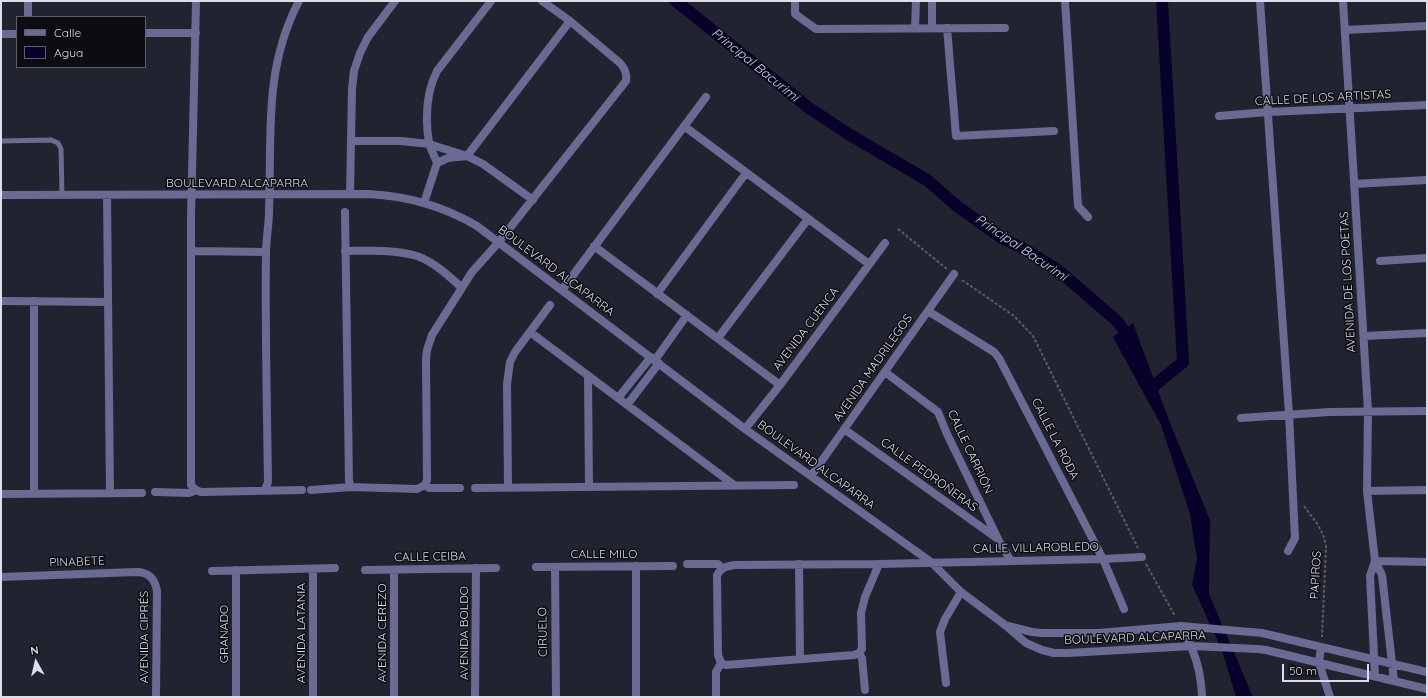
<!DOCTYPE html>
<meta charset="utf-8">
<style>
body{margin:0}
#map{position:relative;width:1428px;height:698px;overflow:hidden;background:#222330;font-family:Quicksand,sans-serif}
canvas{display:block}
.frame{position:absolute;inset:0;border:2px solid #dcdde6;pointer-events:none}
.legend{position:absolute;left:16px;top:16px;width:130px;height:52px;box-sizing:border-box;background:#0c0d13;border:1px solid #5f6067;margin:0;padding:5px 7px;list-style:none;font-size:12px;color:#dcdde6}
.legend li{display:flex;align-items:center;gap:8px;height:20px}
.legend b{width:20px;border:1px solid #5f6067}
.north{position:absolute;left:16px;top:642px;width:40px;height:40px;-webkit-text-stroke:3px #0c0d13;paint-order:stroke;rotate:352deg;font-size:11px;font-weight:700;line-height:16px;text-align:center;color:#dcdde6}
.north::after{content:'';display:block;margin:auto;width:14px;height:18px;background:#dcdde6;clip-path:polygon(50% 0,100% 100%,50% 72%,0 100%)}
.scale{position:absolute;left:1282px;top:664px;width:87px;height:18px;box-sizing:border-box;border:2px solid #dcdde6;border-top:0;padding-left:5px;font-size:12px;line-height:14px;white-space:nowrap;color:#dcdde6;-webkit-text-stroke:3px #0c0d13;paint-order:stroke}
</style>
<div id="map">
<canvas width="1428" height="698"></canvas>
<div class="frame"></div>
<ul class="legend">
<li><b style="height:5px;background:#696b93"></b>Calle</li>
<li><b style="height:11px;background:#08012a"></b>Agua</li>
</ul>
<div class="north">N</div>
<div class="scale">50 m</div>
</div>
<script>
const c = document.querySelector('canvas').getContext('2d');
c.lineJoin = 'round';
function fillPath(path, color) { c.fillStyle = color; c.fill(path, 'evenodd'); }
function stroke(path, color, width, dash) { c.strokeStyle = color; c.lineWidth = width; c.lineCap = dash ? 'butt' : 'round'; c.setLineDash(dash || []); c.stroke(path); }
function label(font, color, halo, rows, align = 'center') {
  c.font = font + ' Quicksand,sans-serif'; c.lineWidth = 3; c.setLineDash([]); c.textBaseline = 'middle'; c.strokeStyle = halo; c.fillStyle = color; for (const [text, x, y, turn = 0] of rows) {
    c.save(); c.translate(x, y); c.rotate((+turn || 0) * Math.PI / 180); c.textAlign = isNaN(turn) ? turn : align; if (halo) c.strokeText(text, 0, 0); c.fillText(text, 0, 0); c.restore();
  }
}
fillPath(new Path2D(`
 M1133 323 1170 423 1210 520 1209 594 1253 697H1236L1222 650 1192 585 1197 559 1190 514 1161 425 1113 337Z`), '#08012a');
stroke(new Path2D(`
 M676 1 809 108 850 135 927 180 957 206 1000 237 1026 250 1058 270 1117 321 1123 329 1128 345
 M1149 390 1183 362 1162 1`), '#08012a', 12);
stroke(new Path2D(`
 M898 229 947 269
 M962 280 1014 316 1033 336 1138 548
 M1304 506C1314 520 1324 530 1326 547L1322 637
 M1146 564 1175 616`), '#5b5c68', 2, [3, 2]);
stroke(new Path2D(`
 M1 141 51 140 58 143 61 149 62 194`), '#696b93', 5);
stroke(new Path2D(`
 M28 1V17
 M196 1 191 217V485L196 490 201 492 302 490
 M795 1V14L816 29 1005 28
 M1065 1 1078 206 1088 217
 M1260 1 1289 414 1295 538 1288 551
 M1343 1 1368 411 1367 491 1375 561 1382 575 1394 681
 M932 28V1
 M947 28 956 136 1054 131
 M915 29 916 1
 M1345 30 1427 26
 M145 33H196
 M1 34H17
 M1219 116 1268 112 1427 105
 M684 126 869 264
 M351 141H401L429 144 467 156 483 164 533 200
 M437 163 448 158 467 156 570 21
 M1354 184 1427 180
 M350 194 352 89 354 71 360 53 368 37 395 1
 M1 195 369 194C408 196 443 206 477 226L745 429 931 562 961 592 1005 625 1026 643 1042 650 1054 653H1068L1192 646 1258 649 1266 650 1427 689
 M107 195 110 493
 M424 203 437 163C435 157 431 150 429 143 425 118 426 93 437 71L491 1
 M345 212 349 481 351 487
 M594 246 780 385
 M192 251 266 252
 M345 251C368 251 394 249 417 256 434 262 449 276 462 288
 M1380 261 1427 258
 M562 290 706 97
 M657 294 746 173
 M1 301 108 302
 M928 311 994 352 999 358 1103 559 1124 609
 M530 332 734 485
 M1364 336 1427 333
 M718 338 808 219
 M655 360 687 315
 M885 372 938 412 947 434 999 541 1011 561
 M588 376 589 487
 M618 398 651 357
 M627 405 659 363
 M1241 418 1329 412 1427 411
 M745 429 780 385 885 243
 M844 429 998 539
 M811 476 954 274
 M425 485 429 488H460
 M508 487 507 384 510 362 515 352 550 305
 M475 488 794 485
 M265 490 268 482C267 406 265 329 266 253 266 239 269 225 269 211 272 136 263 70 299 1
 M311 490 351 487 417 489 425 485 427 480 426 359 427 350 432 335 472 272 498 243 626 81C627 73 625 69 620 63L570 21 542 1
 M1367 491 1427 490
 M155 492 189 493 196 490
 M1 494 142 493
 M34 494V301
 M1375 561 1427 562
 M687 564H718L723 568
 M799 564 800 659
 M879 564 865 597 861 613 862 649 859 653 854 655 726 665 721 663 718 655 717 575C721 567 728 566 735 565L879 564 1103 559 1142 557
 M636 566V697
 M536 567 673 566
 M555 567 556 697
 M313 569V697
 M365 570 496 568
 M212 571 335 568
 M1 577 136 572C149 572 155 579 157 591L156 697
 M1008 626 1032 632 1042 633H1099L1181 626 1262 633 1427 672
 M1181 626C1194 650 1201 669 1202 697
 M1321 647 1319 663 1330 697
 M859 653 862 658 865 690
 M1375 676 1370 576 1375 561
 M946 683 940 632 945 619 961 592
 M236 697V570
 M394 697V570
 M475 697 476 568
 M716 697V672L721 663`), '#696b93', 8);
label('12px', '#dcdde6', '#0c0d13', [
 ["CALLE DE LOS ARTISTAS",1323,98,-3],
 ["BOULEVARD ALCAPARRA",237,183],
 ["BOULEVARD ALCAPARRA",556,271,37],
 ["AVENIDA DE LOS POETAS",1348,282,-93],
 ["AVENIDA CUENCA",806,329,-53],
 ["AVENIDA MADRILEGOS",873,368,-55],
 ["CALLE LA RODA",1055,439,63],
 ["CALLE CARRIÓN",970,452,65],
 ["BOULEVARD ALCAPARRA",816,465,36],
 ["CALLE PEDROÑERAS",929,475,36],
 ["CALLE VILLAROBLEDO",1036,548,-1],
 ["CALLE MILO",604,554],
 ["CALLE CEIBA",430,557,-1],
 ["PINABETE",77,562,-2],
 ["PAPIROS",1316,575,-87],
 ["CIRUELO",543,632,-91],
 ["AVENIDA LATANIA",301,633,-90],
 ["AVENIDA CEREZO",382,633,-90],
 ["AVENIDA BOLDO",464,633,-90],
 ["GRANADO",224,634,-90],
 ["AVENIDA CIPRÉS",144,637,-90],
 ["BOULEVARD ALCAPARRA",1135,638,-2]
]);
label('italic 13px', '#c8cbfb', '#0c0d13', [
 ["Principal Bacurimi",755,65,39],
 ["Principal Bacurimi",1021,248,34]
]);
</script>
